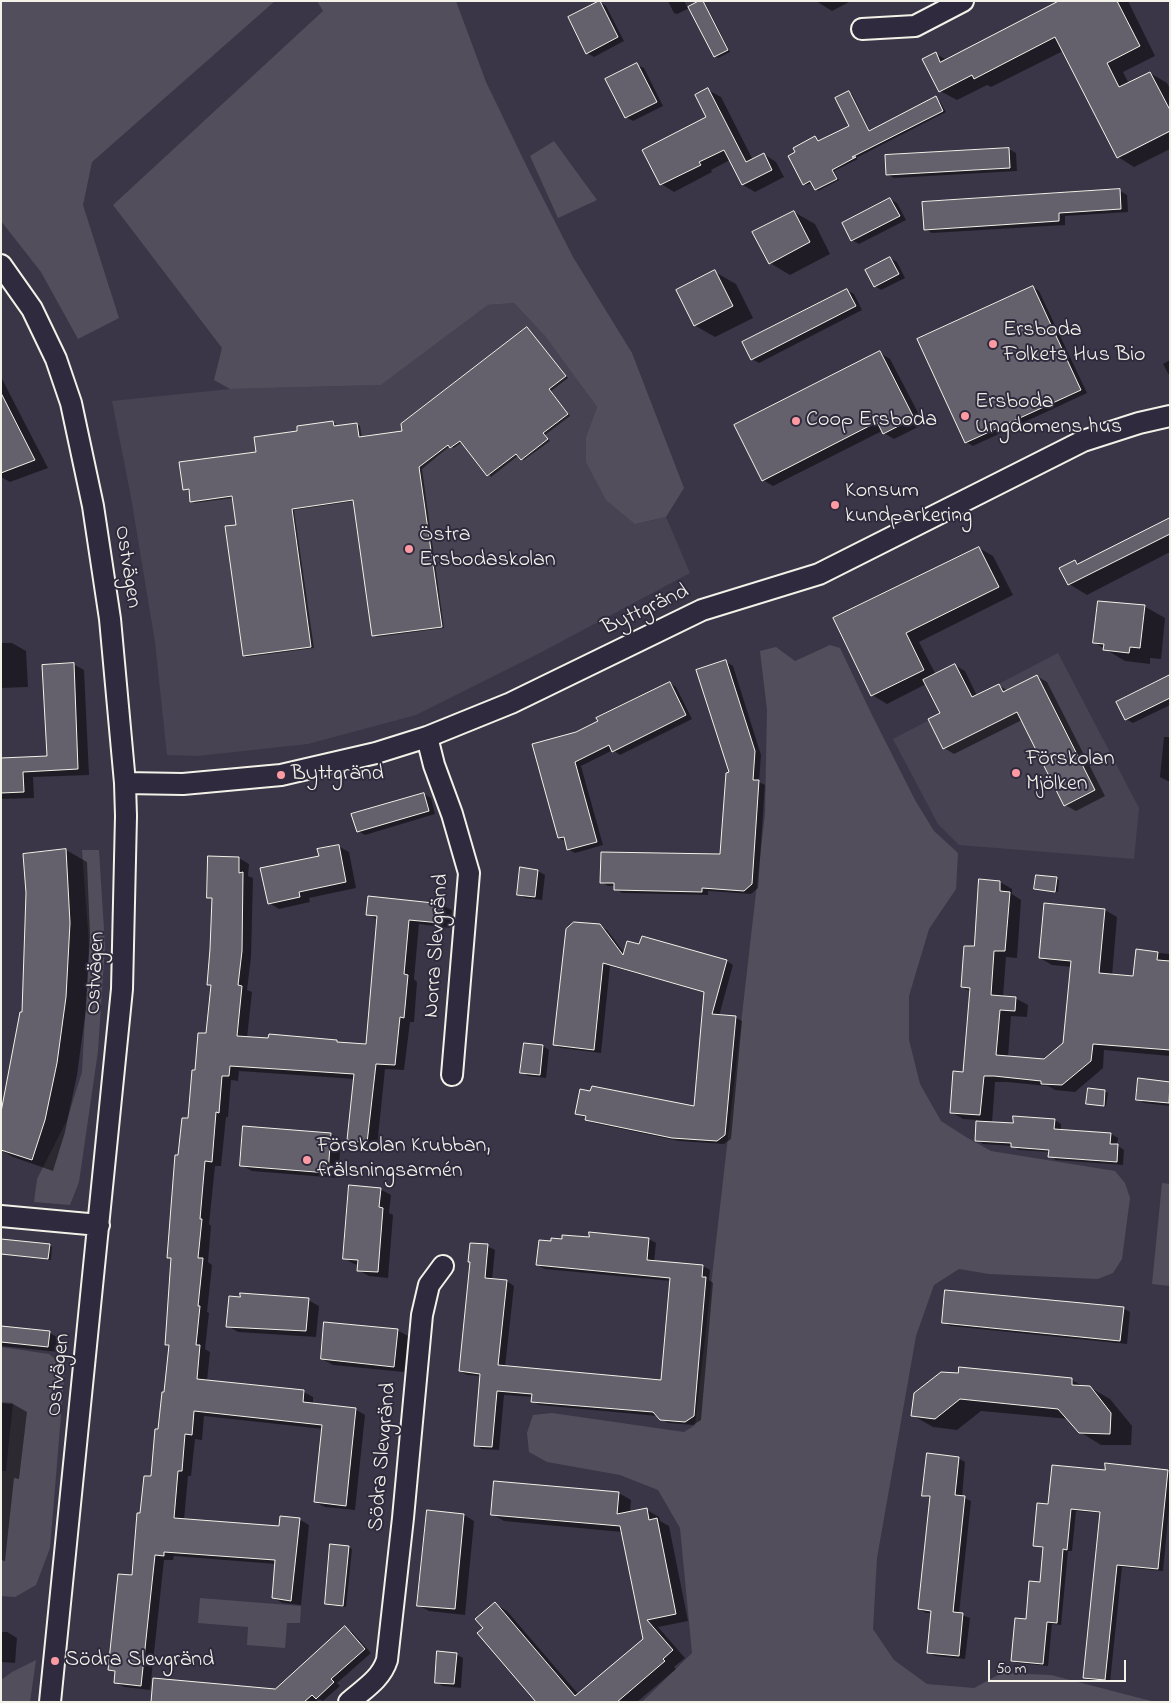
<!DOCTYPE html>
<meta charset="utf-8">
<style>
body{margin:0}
#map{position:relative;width:1171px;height:1703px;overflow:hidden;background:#3b3647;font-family:"Indie Flower",sans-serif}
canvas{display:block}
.frame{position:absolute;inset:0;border:2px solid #f4f1e8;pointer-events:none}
.scale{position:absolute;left:988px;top:1660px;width:138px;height:22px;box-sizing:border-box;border:2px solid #f4f1e8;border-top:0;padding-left:6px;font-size:15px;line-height:18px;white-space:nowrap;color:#f4f1e8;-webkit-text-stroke:4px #2f2a3d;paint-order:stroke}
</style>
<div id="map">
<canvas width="1171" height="1703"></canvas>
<div class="frame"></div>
<div class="scale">50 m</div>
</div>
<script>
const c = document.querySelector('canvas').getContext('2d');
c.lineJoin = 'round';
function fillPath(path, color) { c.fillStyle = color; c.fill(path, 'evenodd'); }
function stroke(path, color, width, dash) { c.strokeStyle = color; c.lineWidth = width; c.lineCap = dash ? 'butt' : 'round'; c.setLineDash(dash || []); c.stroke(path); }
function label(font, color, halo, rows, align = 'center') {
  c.font = font + ' "Indie Flower",sans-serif'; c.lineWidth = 4; c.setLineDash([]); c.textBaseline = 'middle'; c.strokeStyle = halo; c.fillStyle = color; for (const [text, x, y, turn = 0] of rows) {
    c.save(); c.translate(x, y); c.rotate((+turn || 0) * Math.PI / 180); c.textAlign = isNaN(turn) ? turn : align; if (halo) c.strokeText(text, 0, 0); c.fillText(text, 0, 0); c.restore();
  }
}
fillPath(new Path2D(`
 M514 303 545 336 597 407 586 437 635 524 666 517 690 573 536 655 416 715 308 744 197 756 167 755 155 642 131 497 112 401 230 389 381 385 488 305Z
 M1058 653 1139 808 1134 859 959 845 938 824 893 739Z`), '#484352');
fillPath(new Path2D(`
 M1 1H275L92 162 83 205 119 318 78 339 41 272 1 221Z
 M317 1H456L486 82 529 171 573 257 632 353 684 488 666 517 635 524 606 500 586 462V437L597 407 545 336 514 303 488 305 381 385 230 389 214 380 222 348 113 205 323 11Z
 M554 141 597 200 558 218 530 156Z
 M830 645 840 648 872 715 915 800 934 831 958 853 956 889 929 929 909 996V1040L920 1084 941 1121 966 1137 991 1151 1115 1171 1125 1183 1130 1198 1122 1259 1113 1273 1098 1279 989 1274 959 1269 934 1285 916 1336 877 1558 873 1629 894 1660 927 1684 974 1688 1002 1673 1051 1675 1155 1702H642L692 1653 680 1528 658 1490 620 1475 547 1462 529 1452 527 1433 533 1415 552 1413 684 1432 695 1425 765 814 767 710 760 651 776 647 795 661Z
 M82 850H99L105 946 98 1051 79 1182 70 1205 34 1202 37 1179 67 1120 82 1072 89 945Z
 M1162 1183 1170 1184V1286L1152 1284Z
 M1 1347 49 1354 65 1367 50 1548 36 1585 15 1597 1 1596V1471H6L13 1403 1 1402Z
 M200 1598 301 1606 300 1623H287L285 1648 247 1645 248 1627 198 1623Z
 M36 1660 30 1702H1V1680L12 1672Z`), '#534e5c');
fillPath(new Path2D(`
 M668 1H684L688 8 702 1 705 3 730 52 718 58 715 56 690 8 677 14 674 13Z
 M816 1H851L832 11Z
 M1061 1H1128L1155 56 1123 72 1129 84 1150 73 1167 83 1170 89V130L1125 152V155L1170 132V149L1134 167 1118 157 1063 51 991 87 987 85 957 100 940 91 936 54 947 60Z
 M600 2 606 6 624 41 594 57 587 53Z
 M637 65 644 68 663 106 633 121 626 117Z
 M708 90 721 97 753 160 764 154 776 162 784 177 755 192 743 185 730 160 711 170 712 172 674 192 661 184 708 118Z
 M849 93 852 94 870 131 936 98 939 100 946 112 856 158 858 159 834 171 839 180 818 191 816 189 812 183 806 185 804 184 815 138 819 141 851 126Z
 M1009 149 1016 153 1017 171 894 178 887 174Z
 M1120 191 1127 195 1128 212 1065 216V225L932 233 925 229Z
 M890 199 897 203 906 220 859 244 852 240Z
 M794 212 815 224 830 254 790 275 770 263Z
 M890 258 897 262 905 278 881 290 875 286Z
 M715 272 736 284 753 318 715 337 694 325Z
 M1033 287 1039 291 1087 393 973 446 966 442Z
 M847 290 854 294 862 310 759 363 752 359Z
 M527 328 568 378 551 391 570 416 545 435 550 441 524 460 519 455 491 477 462 442 454 448 450 446 422 469 444 628 377 637 374 635 355 501 294 510 314 648 247 657 244 656 237 526 233 498 194 503 192 501 190 491 184 489 299 432 333 422 336 424 337 427 357 424 360 426 362 438 404 433Z
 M880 353 890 359 924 424 894 439 884 433 882 431 773 486 763 480Z
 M1170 360V377L1163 364Z
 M1 377 48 468 10 482 1 477Z
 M1170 519V552L1087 595 1069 584 1061 568 1075 561 1080 564Z
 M979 548 993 556 1013 595 919 642 936 675 955 665 965 671 977 696 999 685 1008 691 1037 676 1047 682 1105 796 1076 811 1065 805 1022 720 954 754 944 748 930 720 942 714 926 684 887 704 872 695 834 618Z
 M1144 606 1165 618 1161 659 1150 658V664L1125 661 1095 643Z
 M1 643H12L26 651 28 687 1 688Z
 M726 662 733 666 761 755 759 782 765 785 758 888 751 894 708 891V895L622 893 616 889V886H608L601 882 721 856 730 773Z
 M73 664 84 670 89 775 33 777 34 798 1 799V760L48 757Z
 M1170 682V705L1133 723 1126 719Z
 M670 683 676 687 692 719 620 755 613 750 581 766 603 845 575 853 568 849 567 842 559 838 576 734Z
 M1164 737H1170V782L1160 777Z
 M424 794 431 798 435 814 365 835 358 831Z
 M338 846 349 852 356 888 309 898 310 902 279 909 269 903 320 857Z
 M66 850 87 862 90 935 86 1009 77 1075 65 1132 53 1171 13 1157 1 1150V1118L23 1013 27 893 24 855Z
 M210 858H239L249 864 248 876 253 878 251 957 247 990 252 992 247 1038 337 1041 341 1043 367 1046 378 920 368 914 442 905 452 910 450 928 419 924 414 979 417 982 414 1022H410L404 1070 385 1069 377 1147 358 1145 348 1140 355 1079 239 1071 238 1081 231 1080 228 1117H226L221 1166H215L209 1224 211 1226 208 1262 212 1265 207 1312 209 1313 205 1349 210 1352 207 1381 304 1392 313 1397V1405L355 1409 365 1415 355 1510 325 1507 315 1502 323 1429 204 1416 202 1440 195 1439 191 1476H188L184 1520 280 1527 299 1519 309 1525 301 1605 283 1603 273 1598 276 1564 174 1556 173 1560H164L150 1690 124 1687 115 1682 116 1673 109 1669 133 1577 141 1514 152 1478 165 1393 170 1347 166 1344 172 1259 168 1257 179 1156 189 1120 196 1071 207 1035 212 987 208 984 213 900 209 897Z
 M538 871 545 875 542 900 525 898 519 894Z
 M1056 878 1059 880 1058 892 1035 889Z
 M1000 882 1012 889V894L1021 900 1017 958 1006 957 1003 997 1015 998 1028 1005 1027 1017 1011 1016 1008 1057 1044 1061 1064 1043 1072 967 1052 965 1040 958 1045 905 1105 910 1117 917 1112 976 1134 978 1137 951 1170 954V1056L1104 1050 1103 1068 1075 1092 1055 1090 1048 1086 1007 1082H995L992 1123 1014 1124 1055 1120 1061 1124V1131L1111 1134 1118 1138 1117 1145 1124 1150 1123 1165 1056 1160 1050 1156V1152L1019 1150 1012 1146 983 1144 977 1140 978 1120 963 1119 951 1112 964 1074 971 992 962 987Z
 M600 926 607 930 625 954 727 961 733 965 719 1016 735 1017 742 1021 731 1139 724 1144 679 1141 593 1123 586 1120V1118L576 1113 695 1108 706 993 610 966 601 1053 561 1048 554 1045Z
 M543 1046 549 1050 546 1078 528 1076 522 1072Z
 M1170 1083V1106L1144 1103 1137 1099Z
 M1105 1091 1108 1093 1106 1106 1087 1103Z
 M331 1134 341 1140 338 1178 252 1171 241 1165Z
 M380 1189 391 1195 389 1213 393 1215 388 1278 369 1276 358 1270 359 1265 354 1264 344 1258Z
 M590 1234 649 1239 656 1243 654 1262 703 1266 710 1270 709 1280 713 1283 701 1420 693 1425 668 1423 657 1416 539 1405 532 1401 533 1397 504 1395 499 1450 482 1449 475 1445 481 1376 467 1375 460 1371 472 1263 487 1246 495 1250 492 1280 507 1281 514 1286 505 1367 663 1381 671 1281 545 1269 537 1265 552 1242 590 1238Z
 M1 1240 49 1245 52 1247 51 1260 1 1254Z
 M308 1300 319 1306 316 1337 238 1332 228 1326Z
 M1123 1308 1130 1312 1127 1344 950 1326 943 1322Z
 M1 1327 50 1333 60 1339 59 1352 1 1346Z
 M397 1330 408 1336 404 1372 333 1365 322 1359Z
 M960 1369 1072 1380 1084 1387H1089L1110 1399 1132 1426 1131 1445H1101L1080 1432 1069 1419 981 1411 957 1430 933 1427 912 1415 959 1374Z
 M1 1403 13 1404 27 1412 19 1479 14 1478 5 1561 1 1560Z
 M958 1458 965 1462 962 1497 971 1501 959 1614 970 1618 965 1659 935 1656 928 1652 932 1613H926L919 1609 931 1499 924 1495Z
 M1106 1471H1167L1170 1472V1498L1163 1571 1122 1567 1110 1682 1089 1680 1084 1678 1101 1513 1076 1511 1072 1551H1068L1061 1625 1052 1624 1048 1666 1017 1663 1012 1660 1041 1583 1044 1549 1034 1545 1050 1505Z
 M619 1493 631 1500 630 1513 647 1510 659 1517 660 1521 669 1526 688 1621 658 1627 685 1658 674 1667 676 1669 637 1702H537L485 1629 495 1604 507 1611 579 1695 644 1640 622 1532 504 1521 492 1514Z
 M428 1511 464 1515 474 1521 465 1615 429 1611 418 1605Z
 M349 1547 352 1549 346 1607 329 1605 326 1603Z
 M345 1628 352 1632 371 1653 337 1683 340 1686 323 1701 319 1699 315 1702H152L276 1690Z
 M1 1632H7L17 1638 15 1663 1 1662Z
 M456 1654 463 1658 461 1688 443 1686 436 1682Z`), '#0007');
const building = new Path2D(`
 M599 1H600L618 37 586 54 568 17Z
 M699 1H703L728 50 714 57 688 7Z
 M1059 1H1117L1140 46 1107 63 1119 87 1150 72 1170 110V131L1117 158 1055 37 974 79 972 75 939 92 922 59 936 52 940 62Z
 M637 63 657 102 625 118 605 79Z
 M708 88 746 162 764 153 772 170 742 185 724 150 699 162 701 165 660 185 642 150 706 117 695 95Z
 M849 91 869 131 936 96 943 111 852 157H856L832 170 837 179 815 190 810 181 803 185 788 156 795 152 793 148 815 136 818 141 849 126 835 98Z
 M1009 148 1010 168 886 175 885 155Z
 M1120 189 1121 209 1059 213V221L924 230 922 202Z
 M890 198 900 216 851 241 842 223Z
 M794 211 810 242 769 264 752 232Z
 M890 257 899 274 874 287 865 270Z
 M715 270 733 306 694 326 676 290Z
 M1033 286 1081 390 965 443 917 339Z
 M847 289 856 306 751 360 742 342Z
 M527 327 566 376 549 389 568 414 543 433 548 439 521 460 516 454 487 476 460 441 450 448 448 445 419 467 442 627 372 636 353 500 292 509 311 647 243 656 225 526 236 525 232 496 190 502 189 489 183 490 179 462 256 452 254 437 297 431V426L333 421 334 426 357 423 359 437 402 431 401 424Z
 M880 351 914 418 883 434 877 422 762 481 734 425Z
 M1 393 35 460 1 473Z
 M1170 518V534L1068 585 1059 568 1075 560 1077 564Z
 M979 547 999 587 906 633 924 670 871 696 833 618Z
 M1098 601 1145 605 1140 648 1130 647 1129 653 1103 650 1104 644 1093 643Z
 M726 660 755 751 753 780H759L752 884 744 891 702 888V892L614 890V883H600L601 852 720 854 726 773 729 772 696 670Z
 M74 663 78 769 23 772 24 792 1 793V758L47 756 42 665Z
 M955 664 972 697 999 684 1003 692 1037 675 1095 790 1064 806 1017 712 943 749 928 719 940 713 923 680Z
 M1170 675V698L1125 720 1116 702Z
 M670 682 686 715 612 752 609 745 575 762 597 842 567 850 564 837 558 838 532 744 576 732 598 721 596 718Z
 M424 793 429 811 357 832 351 814Z
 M339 845 346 882 299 892 300 897 268 904 260 868 319 856 317 849Z
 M66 849 70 923 66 997 57 1063 45 1120 32 1160 1 1150V1112L20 1012H22L26 893 23 854Z
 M208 856 239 857V873L243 872 242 951 238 985 242 986 237 1036 268 1038 269 1034 337 1040V1042L366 1044 377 916 366 915 368 896 443 904 441 923 409 920 404 974 408 975 404 1018 400 1017 395 1065 376 1064 367 1143 347 1140 354 1074 230 1066 229 1076H222L219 1113 216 1112 212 1162 205 1161 200 1219H202L198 1258H203L198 1306H200L196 1345H200L197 1379 304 1390 303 1402 356 1408 346 1506 314 1502 322 1425 194 1411 192 1435 185 1434 182 1471H178L174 1518 279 1526 280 1516 300 1518 291 1601 272 1598 275 1560 164 1552V1556L155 1555 141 1686 114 1683 115 1671 108 1670 118 1574 132 1575 137 1513H140L144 1476H151L155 1429H158L162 1392H164L169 1345H165L171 1258H167L175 1155H178L182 1118H188L192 1070H195L198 1033H206L211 985H207L210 949 212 898H207Z
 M520 867 538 870 535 897 517 895Z
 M1036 875 1057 877 1055 892 1034 889Z
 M979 879 1000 881V891L1010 892 1005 951H994L991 995 1016 997 1015 1011 1000 1010 996 1055 1044 1059 1063 1043 1071 961 1039 958 1044 903 1105 909 1099 973 1133 976 1136 949 1158 952 1157 960 1170 961V1050L1093 1044 1091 1061 1062 1085 1041 1084V1081L994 1076H984L980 1115 950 1113 953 1071 963 1072 970 988 961 987 964 946H974Z
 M574 922 600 924 623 955 627 941 639 944 642 936 727 960 712 1014 736 1016 725 1135 717 1141 672 1138 585 1120 586 1116 575 1114 580 1089 590 1091 592 1086 694 1106 704 992 603 963 594 1050 553 1045 566 929Z
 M524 1043 543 1045 540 1075 520 1073Z
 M1138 1078 1170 1082 1169 1103 1136 1100Z
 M1088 1088 1105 1090 1104 1106 1086 1104Z
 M1013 1116 1055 1119 1054 1129 1111 1133 1110 1144H1118L1117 1162 1048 1157 1049 1150 1011 1147V1143L975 1141 976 1121 1013 1123Z
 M243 1126 331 1133 328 1173 240 1166Z
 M349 1185 381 1188 379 1207 383 1208 378 1272 357 1271 358 1260 343 1259Z
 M589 1232 649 1238 647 1260 703 1265 702 1277H706L694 1416 685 1422 660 1420 653 1412 531 1402 532 1394 497 1391 492 1447 474 1446 480 1374 459 1371 470 1262H468L470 1243 488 1244 485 1278 507 1280 498 1365 661 1380 670 1278 536 1265 539 1240 551 1241V1238L562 1239V1235L589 1237Z
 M1 1239 50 1244 48 1259 1 1254Z
 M945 1290 1124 1307 1120 1341 942 1323Z
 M240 1293 309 1298 306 1331 226 1327 229 1296 240 1297Z
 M324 1322 398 1329 394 1367 321 1359Z
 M1 1326 50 1331 48 1347 1 1342Z
 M959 1367 1072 1378V1385L1090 1386 1111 1413 1110 1434 1079 1433 1058 1409 960 1399 935 1419 911 1416 914 1393 941 1372 958 1373Z
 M927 1453 959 1457 955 1495 965 1496 953 1612 963 1613 959 1656 927 1653 931 1611 918 1609 930 1496H922Z
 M1105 1463 1168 1470 1158 1569 1117 1565 1105 1680 1083 1678 1100 1512 1071 1509 1067 1550 1063 1549 1057 1623 1047 1622 1043 1664 1011 1661 1015 1618 1026 1619 1029 1581 1040 1582 1043 1547 1033 1546 1037 1503 1048 1504 1052 1465 1105 1470Z
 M494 1481 619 1492 617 1514 647 1508 649 1520 657 1518 676 1614 647 1620 673 1650 663 1659 665 1661 617 1702H536L477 1633 483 1628 475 1619 495 1602 575 1696 643 1639 620 1526 491 1515Z
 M427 1510 464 1514 455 1609 417 1606Z
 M330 1544 349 1546 343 1606 325 1604Z
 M345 1626 365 1649 331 1679 334 1682 316 1699 312 1695 304 1702H151L153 1678 275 1689Z
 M437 1651 457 1653 454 1684 435 1683Z`);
fillPath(building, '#65616c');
stroke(building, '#f4f1e8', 1);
const minor = new Path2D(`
 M862 29 915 26 963 1
 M1 265 32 309 56 359 71 403 93 506 110 619 125 783 126 816 122 989 50 1702
 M427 737 434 765 452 814 469 873 452 1075
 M125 783 183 784 281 775 376 753 427 737 511 703 702 610 819 574 1083 441 1139 423 1170 416
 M1 1216 99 1225
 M349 1702C364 1689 381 1679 387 1660L403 1518 422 1315 429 1285 443 1266`);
stroke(minor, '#f4f1e8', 24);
stroke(minor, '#2f2a3d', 20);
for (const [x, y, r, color] of [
 [993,344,5,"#ff9aa2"],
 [965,416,5,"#ff9aa2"],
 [796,421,5,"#ff9aa2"],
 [835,505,5,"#ff9aa2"],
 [409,549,5,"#ff9aa2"],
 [1016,773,5,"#ff9aa2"],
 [281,775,5,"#ff9aa2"],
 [307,1160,5,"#ff9aa2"],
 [55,1661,5,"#ff9aa2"]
]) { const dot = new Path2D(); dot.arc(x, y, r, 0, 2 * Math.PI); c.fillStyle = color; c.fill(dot); stroke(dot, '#2f2a3d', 2); }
label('22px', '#f4f1e8', '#2f2a3d', [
 ["Ersboda",1003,331],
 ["Folkets Hus Bio",1003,356],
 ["Ersboda",975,403],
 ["Ungdomens hus",975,428],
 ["Coop Ersboda",806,421],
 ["Konsum",845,492],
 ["kundparkering",845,517],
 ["Östra",419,536],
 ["Ersbodaskolan",419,561],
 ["Förskolan",1026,760],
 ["Mjölken",1026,785],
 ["Byttgränd",291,775],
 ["Förskolan Krubban,",317,1147],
 ["frälsningsarmén",317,1172],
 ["Södra Slevgränd",65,1661]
], 'left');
label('22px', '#f4f1e8', '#2f2a3d', [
 ["Ostvägen",126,567,81],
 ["Byttgränd",646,611,-25],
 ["Norra Slevgränd",438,946,-86],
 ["Ostvägen",97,973,-87],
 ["Ostvägen",60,1375,-84],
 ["Södra Slevgränd",384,1457,-85]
]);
</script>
